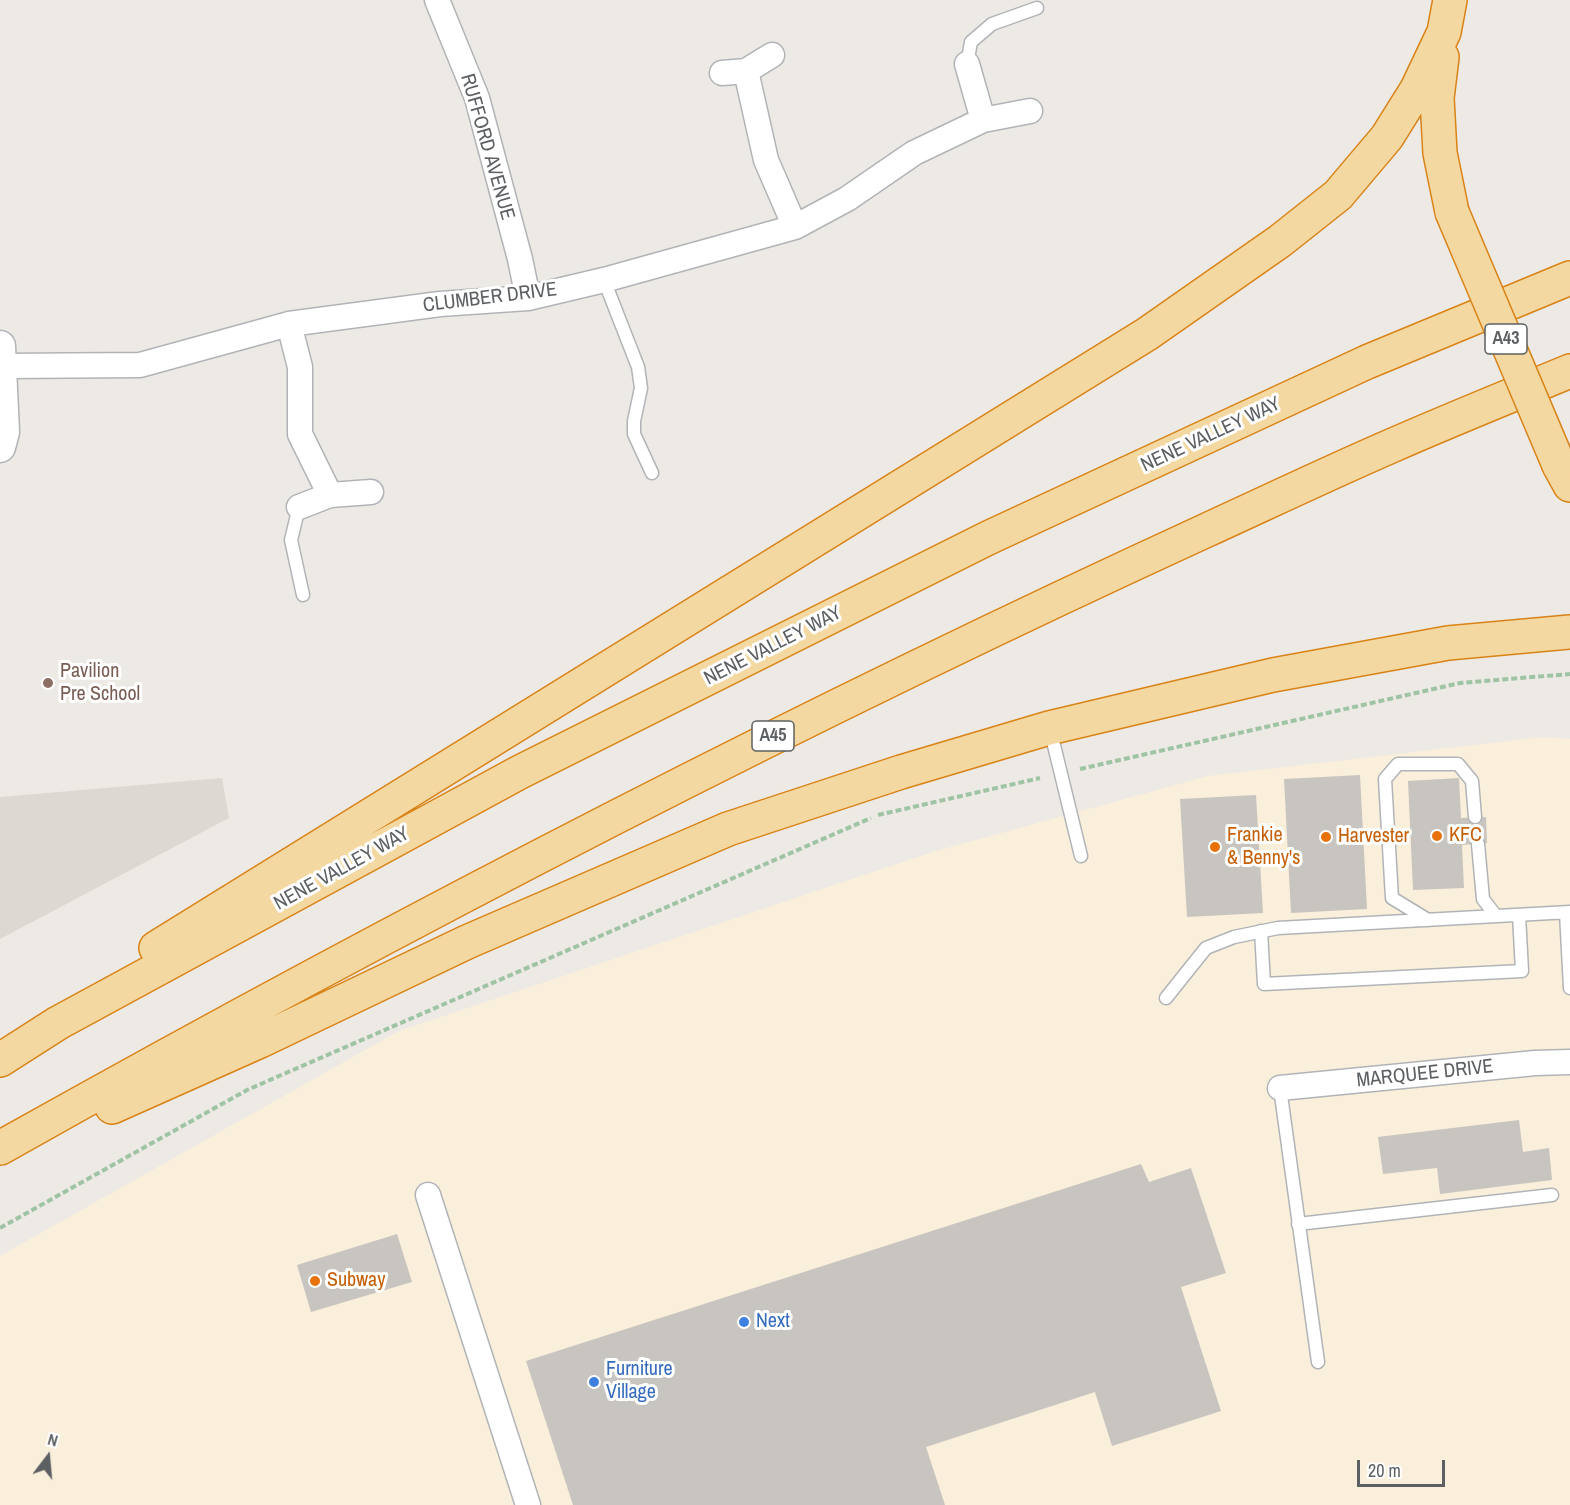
<!DOCTYPE html>
<style>
body{margin:0}
#map{position:relative;width:1570px;height:1505px;overflow:hidden;background:#ede9e4;font-family:"Archivo Narrow",sans-serif}
canvas{display:block}
.north{position:absolute;left:18px;top:1427px;width:60px;height:60px;-webkit-text-stroke:4px #fff;paint-order:stroke;rotate:16deg;font-size:16px;font-weight:700;line-height:24px;text-align:center;color:#5c6063}
.north::after{content:'';display:block;margin:auto;width:21px;height:27px;background:#5c6063;clip-path:polygon(50% 0,100% 100%,50% 72%,0 100%)}
.scale{position:absolute;left:1357px;top:1460px;width:88px;height:27px;box-sizing:border-box;border:3px solid #5c6063;border-top:0;padding-left:8px;font-size:18px;line-height:21px;white-space:nowrap;color:#5c6063;-webkit-text-stroke:4px #fff;paint-order:stroke}
</style>
<div id="map">
<canvas width="1570" height="1505"></canvas>
<div class="north">N</div>
<div class="scale">20 m</div>
</div>
<script>
const c = document.querySelector('canvas').getContext('2d');
c.lineJoin = 'round';
function fillPath(path, color) { c.fillStyle = color; c.fill(path, 'evenodd'); }
function stroke(path, color, width, dash) { c.strokeStyle = color; c.lineWidth = width; c.lineCap = dash ? 'butt' : 'round'; c.setLineDash(dash || []); c.stroke(path); }
function label(font, color, halo, rows, align = 'center') {
  c.font = font + ' "Archivo Narrow",sans-serif'; c.lineWidth = 6; c.setLineDash([]); c.textBaseline = 'middle'; c.strokeStyle = halo; c.fillStyle = color; for (const [text, x, y, turn = 0] of rows) {
    c.save(); c.translate(x, y); c.rotate((+turn || 0) * Math.PI / 180); c.textAlign = isNaN(turn) ? turn : align; if (halo) c.strokeText(text, 0, 0); c.fillText(text, 0, 0); c.restore();
  }
}
fillPath(new Path2D(`
 M1542 737 1570 739V1505H0V1256L399 1031 936 851 1208 776Z`), '#faefdb');
fillPath(new Path2D(`
 M222 778 229 818 0 939V797Z`), '#dcd9d2');
fillPath(new Path2D(`
 M1360 775 1367 909 1291 913 1284 779Z
 M1459 778 1461 818 1486 817 1487 843 1462 845 1464 888 1413 890 1408 781Z
 M1256 795 1263 913 1187 917 1180 799Z
 M1519 1120 1523 1152 1549 1148 1552 1180 1440 1194 1437 1168 1383 1174 1378 1137Z
 M1141 1164 1149 1182 1191 1168 1226 1273 1181 1287 1221 1411 1112 1446 1095 1392 926 1447 945 1505H573L526 1361Z
 M397 1234 412 1282 311 1312 297 1265Z`), '#c8c4c0');
const service = new Path2D(`
 M967 64 971 42 992 24 1037 8
 M604 280 638 367 641 388 634 421V434L652 473
 M299 507 291 540 303 595
 M1050 729 1081 856
 M1478 844 1483 899 1496 916
 M1566 913 1570 988
 M1428 920 1392 898 1385 779 1398 764H1458L1472 781 1475 817
 M1261 931 1264 984 1522 971 1519 915
 M1166 998 1206 948 1234 937 1278 928 1570 912
 M1280 1088 1318 1362
 M1298 1224 1552 1195`);
const minor = new Path2D(`
 M437 0 477 98 520 259 528 298
 M967 64 983 120
 M746 71 766 160 795 227
 M722 73 746 71 772 55
 M289 324 300 367V434L330 495
 M2 366 140 365 289 324 440 304 528 298 604 280 795 227 847 199 914 153 983 120 1030 111
 M299 507 330 495 371 492
 M1280 1088 1535 1063 1570 1062
 M428 1195 528 1505`);
const tertiary = new Path2D(`
 M0 346 4 432 0 447`);
const trunk = new Path2D(`
 M1442 57 1437 98 1440 153 1452 212
 M1559 465 1570 485
 M156 948 1147 334 1280 241 1338 195 1387 137 1417 89 1444 32 1450 0
 M0 1060 58 1023 520 772 988 538 1367 362 1570 278
 M112 1107 260 1041 467 942 728 829 901 772 1049 728 1273 675 1448 643 1570 632
 M0 1148C395 926 795 719 1207 530 1268 502 1329 473 1391 446 1450 420 1510 396 1570 371`);
stroke(service, '#b1b4b7', 15);
stroke(minor, '#b1b4b7', 27);
stroke(tertiary, '#b1b4b7', 33);
stroke(trunk, '#d98317', 36);
stroke(new Path2D(`
 M1080 769 1460 683 1570 674
 M878 815 1040 778
 M0 1228 247 1090 871 818`), '#9ec4a4', 4, [6, 3]);
stroke(service, '#fff', 12);
stroke(minor, '#fff', 24);
stroke(tertiary, '#fff', 30);
stroke(trunk, '#f4d8a2', 33);
const trunkBridge = new Path2D(`
 M1452 212 1559 465`);
stroke(trunkBridge, '#d98317', 36, []);
stroke(trunkBridge, '#f4d8a2', 33);
for (const [x, y, r, color] of [
 [48,683,6,"#8d6e63"],
 [1437,836,6,"#e8710a"],
 [1326,837,6,"#e8710a"],
 [1215,847,6,"#e8710a"],
 [315,1281,6,"#e8710a"],
 [744,1322,6,"#3f7fe0"],
 [594,1382,6,"#3f7fe0"]
]) { const dot = new Path2D(); dot.arc(x, y, r, 0, 2 * Math.PI); c.fillStyle = color; c.fill(dot); stroke(dot, '#fff', 2); }
for (const [x, y, w] of [
 [1506,339,42],
 [773,736,42]
]) { const box = new Path2D(); box.roundRect(x - w / 2, y - 15, w, 30, 4.5); c.fillStyle = '#fff'; c.fill(box); stroke(box, '#5c6063', 1.5); }
label('bold 18px', '#5c6063', null, [
 ["A43",1506,339],
 ["A45",773,736]
]);
label('20px', '#5c6063', '#fff', [
 ["RUFFORD AVENUE",487,147,74],
 ["CLUMBER DRIVE",490,298,-7],
 ["NENE VALLEY WAY",1211,435,-25],
 ["NENE VALLEY WAY",773,646,-27],
 ["NENE VALLEY WAY",342,869,-29],
 ["MARQUEE DRIVE",1425,1074,-6]
]);
label('20px', '#785e54', '#fff', [
 ["Pavilion",60,672],
 ["Pre School",60,695]
], 'left');
label('20px', '#c56008', '#fff', [
 ["Frankie",1227,836],
 ["& Benny's",1227,859],
 ["KFC",1449,836],
 ["Harvester",1338,837],
 ["Subway",327,1281]
], 'left');
label('20px', '#366cbe', '#fff', [
 ["Next",756,1322],
 ["Furniture",606,1370],
 ["Village",606,1393]
], 'left');
</script>
